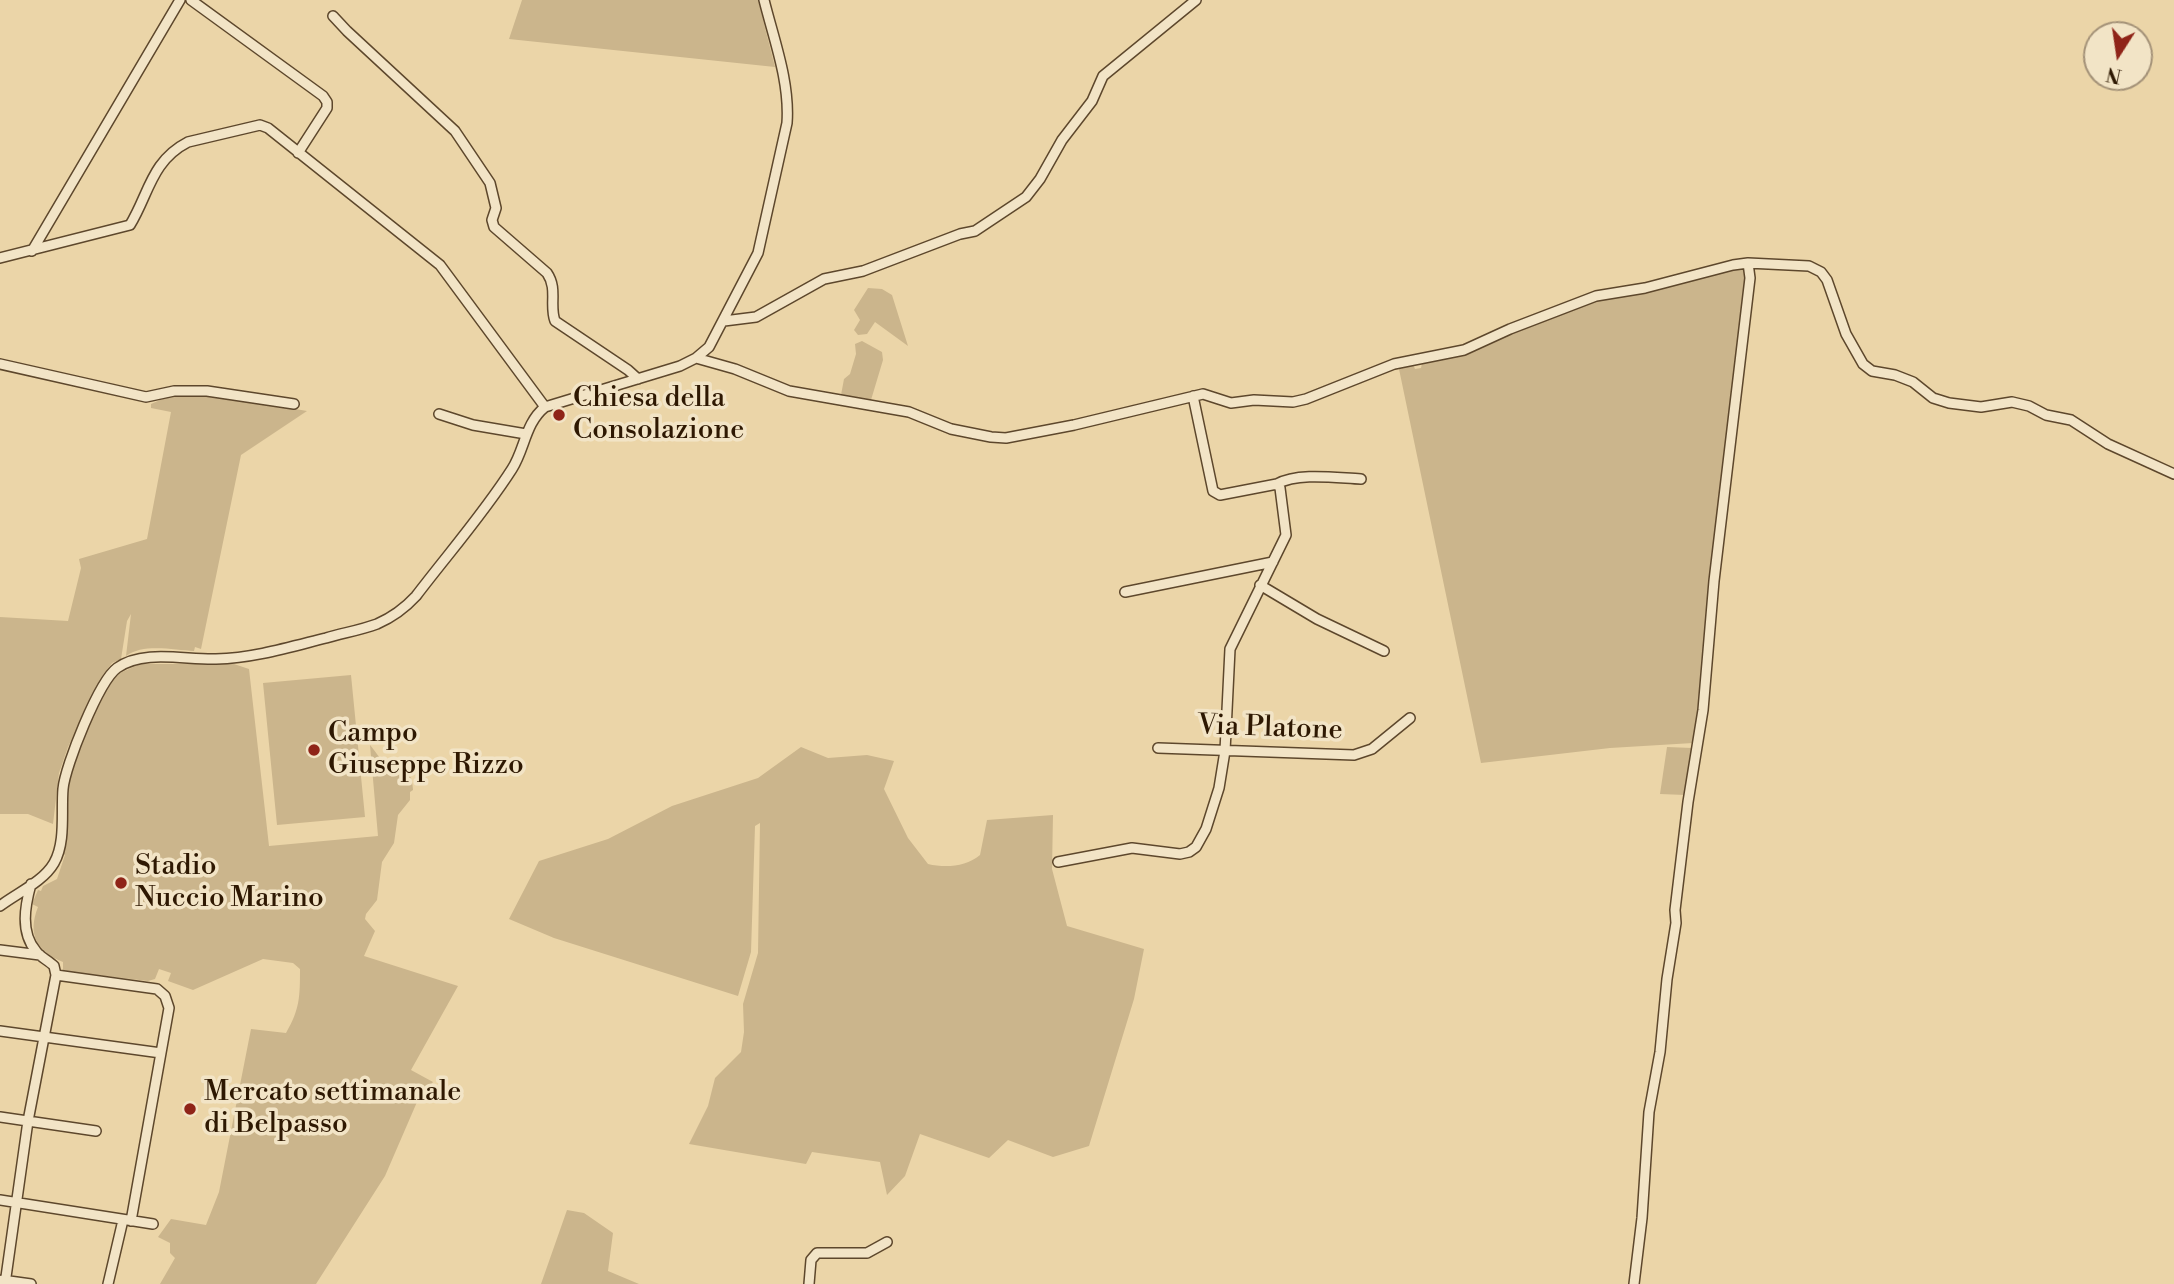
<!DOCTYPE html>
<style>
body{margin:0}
#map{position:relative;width:2174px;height:1284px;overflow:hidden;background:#ebd5a8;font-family:"Libre Bodoni",serif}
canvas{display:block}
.north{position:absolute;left:2083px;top:21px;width:70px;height:70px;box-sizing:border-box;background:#f2e4c6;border:2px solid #a49278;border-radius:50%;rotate:192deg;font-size:19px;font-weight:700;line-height:28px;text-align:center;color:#2e1802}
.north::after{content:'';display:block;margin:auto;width:24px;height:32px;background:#8f2418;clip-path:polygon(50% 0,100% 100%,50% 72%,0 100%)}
</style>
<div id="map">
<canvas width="2174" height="1284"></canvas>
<div class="north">N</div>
</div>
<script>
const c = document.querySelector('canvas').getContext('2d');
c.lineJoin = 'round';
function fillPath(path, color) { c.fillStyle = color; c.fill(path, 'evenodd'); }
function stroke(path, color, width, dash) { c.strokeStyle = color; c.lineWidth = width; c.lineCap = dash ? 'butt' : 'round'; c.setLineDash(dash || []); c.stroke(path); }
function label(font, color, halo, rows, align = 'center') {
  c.font = font + ' "Libre Bodoni",serif'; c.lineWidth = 7; c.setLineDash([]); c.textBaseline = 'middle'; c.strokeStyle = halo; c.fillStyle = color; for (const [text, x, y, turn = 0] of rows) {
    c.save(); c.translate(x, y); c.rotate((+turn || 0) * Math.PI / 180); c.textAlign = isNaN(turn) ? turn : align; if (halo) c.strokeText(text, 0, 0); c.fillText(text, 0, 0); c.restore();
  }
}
fillPath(new Path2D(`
 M522 0H758L775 67 509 39Z
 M1743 267 1746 279 1729 413 1704 672 1693 743 1610 748 1481 763 1399 369 1413 364 1415 369 1421 368 1422 363 1507 335 1597 300 1645 292Z
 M868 288 882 289 892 295 908 346 875 322 867 334 858 335 854 330 860 320 854 310Z
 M862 341 882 352 883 360 871 400 841 395 844 379 850 374 856 354 855 344Z
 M174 394H209L307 411 241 455 201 649 195 647 194 651C174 650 143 643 126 656L131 614 127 621 121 659 112 663 103 675 68 747 59 773 53 824 28 814H0V617L68 621 81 568 79 559 147 539 171 412 151 408V404Z
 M140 664H234L249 669 269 846 378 836 370 745C375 751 380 759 386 764 399 774 412 764 413 790L410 792V800L398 815 394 843 382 862 377 900 366 914 365 919 375 931 364 956 458 986 411 1070 433 1082 417 1102 385 1176 316 1284H160L175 1258 170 1253V1243L158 1237 171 1219 206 1225 219 1192 251 1029 286 1033C300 1009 300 996 300 969L293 963 263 959 193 990 168 981 171 973 159 969 155 979 148 981 63 971V962C37 951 27 935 38 907L32 904 38 890 41 891 43 886 57 879 65 855 62 853C72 834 65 808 68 787 73 757 96 706 113 680L120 673Z
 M351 675 365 817 277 825 263 683Z
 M801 747 828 758 867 755 894 761 884 789 908 838 928 864C945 868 966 867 980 855L987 820 1053 815 1052 869 1067 926 1144 949 1134 999 1089 1146 1053 1157 1008 1140 989 1158 920 1134 905 1176 887 1195 880 1162 812 1152 806 1164 689 1144 708 1106 715 1078 741 1052 744 1032 743 1004 758 953 760 823 755 826 751 952 738 996 554 938 509 919 539 861 608 839 672 806 758 778Z
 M1667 747 1692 748 1685 795 1660 794Z
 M567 1210 584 1213 613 1233 608 1271 639 1284H541Z`), '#cbb58c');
const minor = new Path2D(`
 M191 0 323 96 327 102V108L298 153
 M333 16 347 31 455 131 490 183 496 208 492 220 494 227 547 273C558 289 549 305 555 321L628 370 638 379
 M32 251 180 0
 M0 258 130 225C149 194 151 161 188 142L260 125 268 128 440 265 545 407
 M724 321 756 317 824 279 863 271 960 234 975 231 1026 197 1040 179 1062 140 1092 101 1103 76 1196 0
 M696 358 735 369 789 391 909 412 951 429 991 437 1006 438 1074 425 1203 394 1231 403 1254 400 1293 402 1306 399 1394 364 1464 350 1510 329 1596 296 1645 288 1733 265 1748 263 1809 266 1821 272 1827 280 1846 334 1863 364 1872 371 1895 375 1913 382 1933 398 1949 403 1981 407 2012 402 2029 406 2046 415 2071 420 2108 444 2174 474
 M0 364 146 397 174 391H207L294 404
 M439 414 473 425 526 434
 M1277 484C1298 472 1337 478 1361 479
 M1260 585 1317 619 1384 651
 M1125 592 1273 562
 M1158 748 1354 755 1372 749 1410 718
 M1058 862 1132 848 1180 854 1189 852 1196 847 1206 829 1219 788 1225 751 1230 649 1286 535 1280 488 1277 484 1220 495 1213 491 1193 396
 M0 906C17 893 43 882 54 863 66 842 61 812 63 789 65 766 99 681 117 668 143 649 185 660 216 659 254 658 290 647 326 638 343 633 361 630 377 624 393 617 405 608 416 596 448 554 484 513 512 469 525 449 525 423 545 407L680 366 696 358 709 347 758 253 787 123C790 82 774 40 764 0
 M0 950 40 955
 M56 975 157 989 165 996 169 1008 131 1221
 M0 1031 161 1053
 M0 1117 96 1131
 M0 1200 153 1224
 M2 1280 31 1284
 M5 1284 28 1121 56 975 54 966C48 960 40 957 36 951 20 932 25 906 31 884
 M108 1284 123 1220
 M809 1284 811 1260 817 1253H867L887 1242
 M1634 1284 1642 1218 1649 1112 1660 1052 1667 979 1676 923 1675 910 1688 802 1703 710 1714 581 1750 278 1748 263`);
stroke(minor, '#5d472c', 12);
stroke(minor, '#f2e4c6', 9);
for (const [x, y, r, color] of [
 [559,415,7,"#8f2418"],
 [314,750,7,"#8f2418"],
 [121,883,7,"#8f2418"],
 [190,1109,7,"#8f2418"]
]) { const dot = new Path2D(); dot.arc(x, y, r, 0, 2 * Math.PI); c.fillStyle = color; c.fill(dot); stroke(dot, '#f2e4c6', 2.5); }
label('28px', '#2e1802', '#f2e4c6', [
 ["Chiesa della",573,399],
 ["Consolazione",573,431],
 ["Campo",328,734],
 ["Giuseppe Rizzo",328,766],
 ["Stadio",135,867],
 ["Nuccio Marino",135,899],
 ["Mercato settimanale",204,1093],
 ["di Belpasso",204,1125]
], 'left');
label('28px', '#2e1802', '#f2e4c6', [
 ["Via Platone",1270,729,2]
]);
</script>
